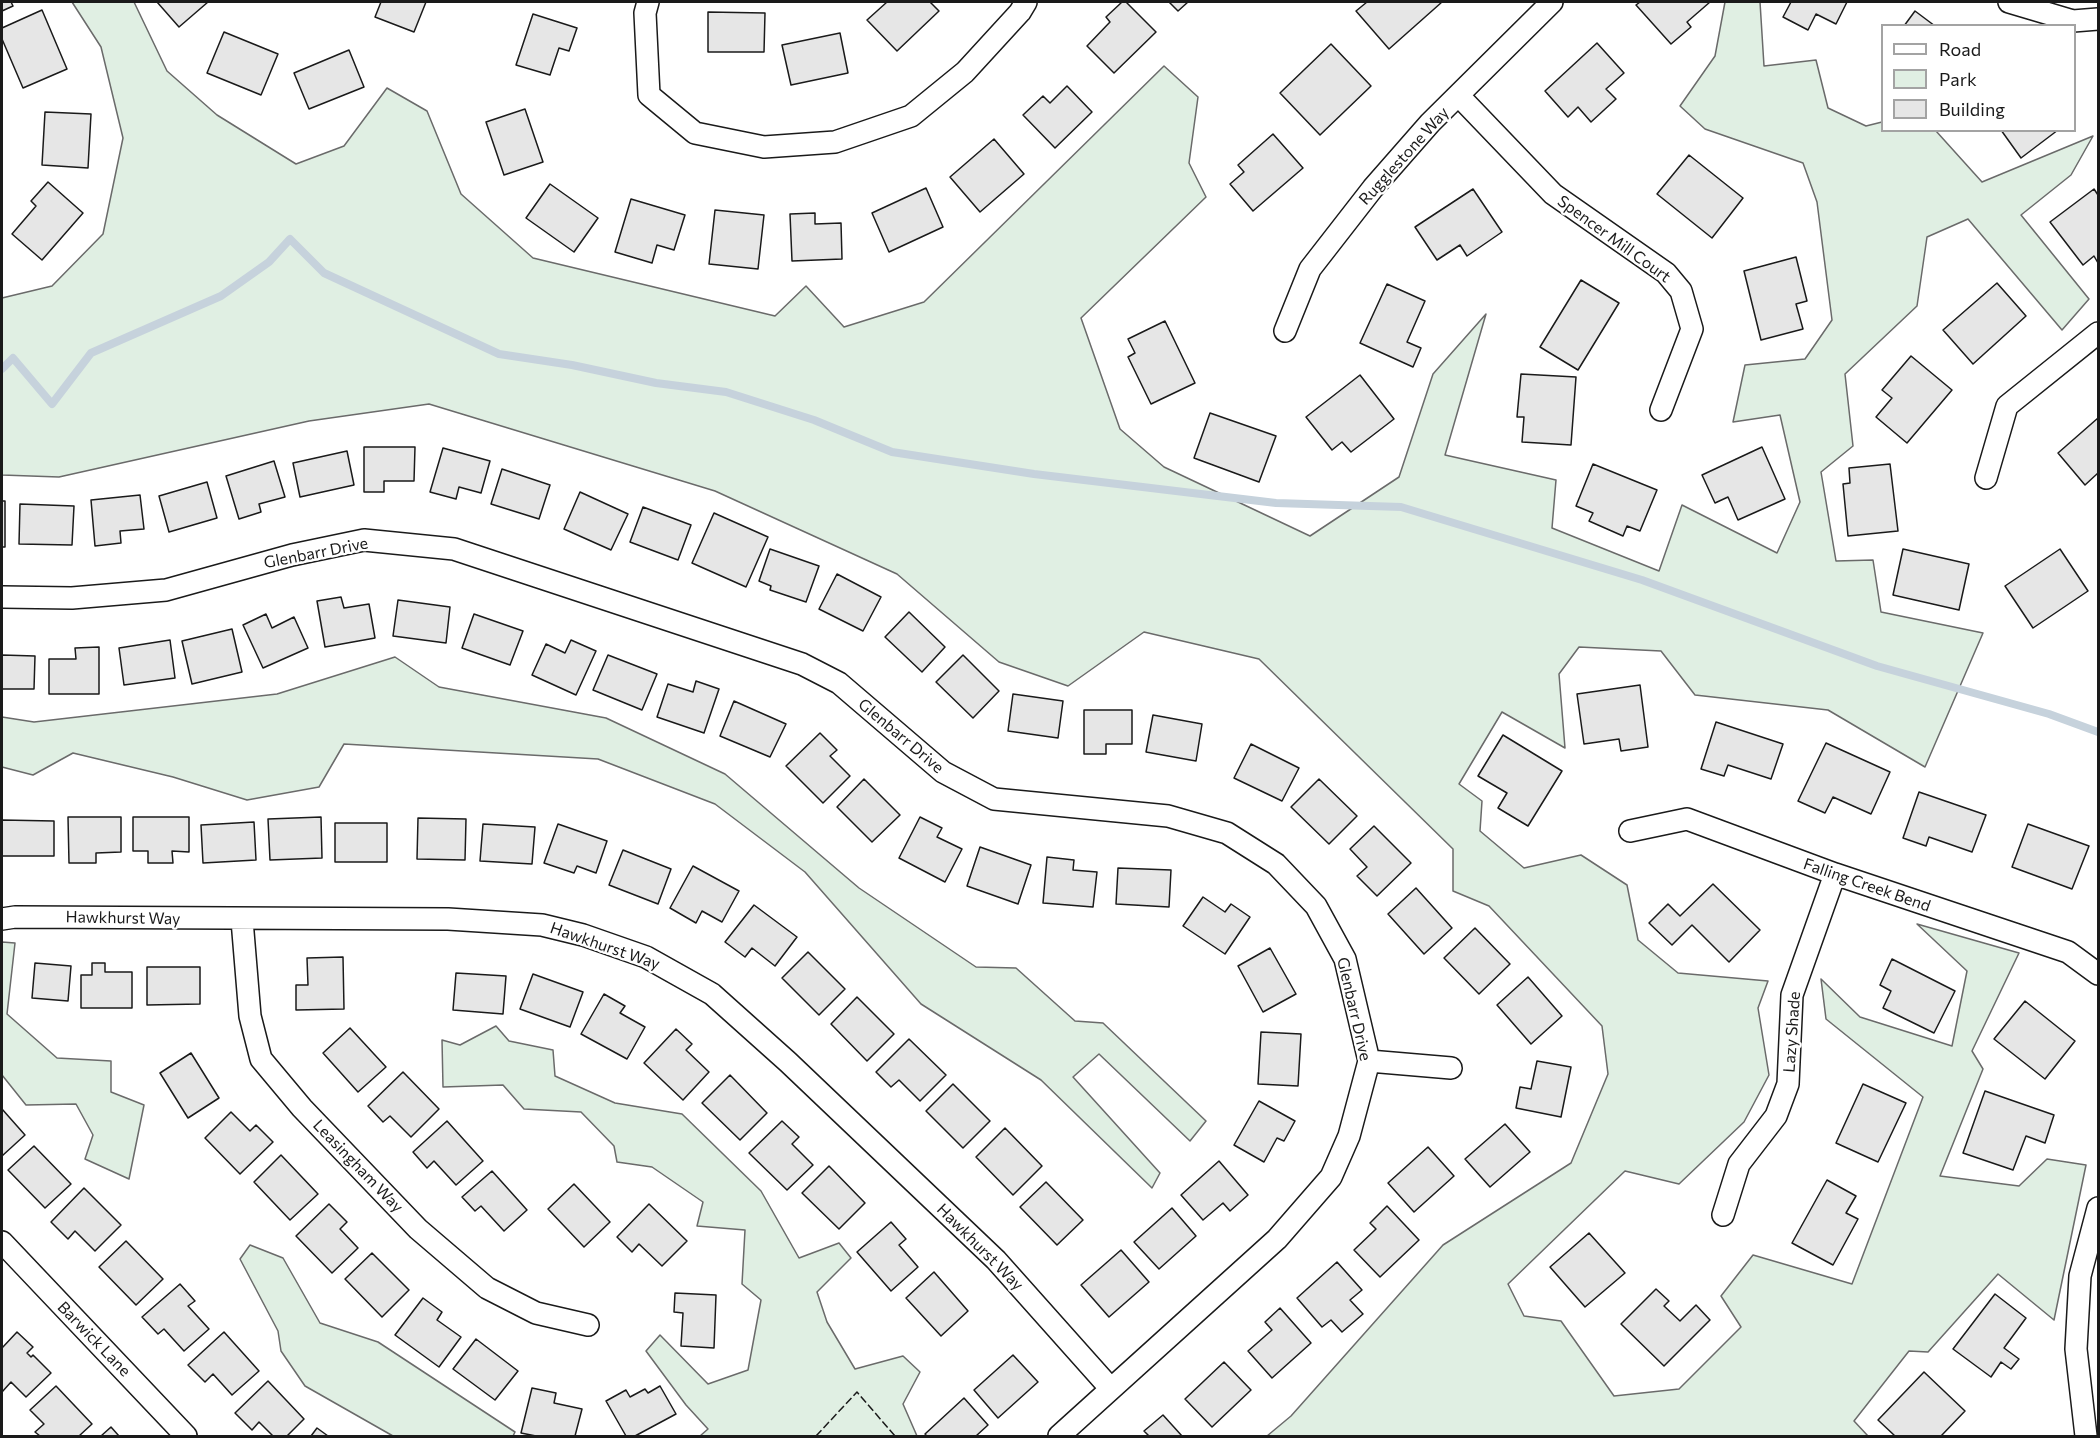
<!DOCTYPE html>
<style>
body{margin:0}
#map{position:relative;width:2100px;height:1438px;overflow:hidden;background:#fff;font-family:Commissioner,sans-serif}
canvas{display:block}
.frame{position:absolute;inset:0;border:3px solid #1a1a1a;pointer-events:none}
.legend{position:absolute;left:1881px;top:24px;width:195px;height:108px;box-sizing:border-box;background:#fff;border:2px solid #a3a3a3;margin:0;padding:8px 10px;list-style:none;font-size:18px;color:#1a1a1a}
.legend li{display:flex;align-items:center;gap:12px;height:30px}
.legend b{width:30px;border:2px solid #a3a3a3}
</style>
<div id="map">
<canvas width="2100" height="1438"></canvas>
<div class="frame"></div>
<ul class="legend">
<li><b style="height:8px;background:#fff"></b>Road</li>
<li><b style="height:16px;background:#e0efe3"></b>Park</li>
<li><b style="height:16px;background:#e6e6e6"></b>Building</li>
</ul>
</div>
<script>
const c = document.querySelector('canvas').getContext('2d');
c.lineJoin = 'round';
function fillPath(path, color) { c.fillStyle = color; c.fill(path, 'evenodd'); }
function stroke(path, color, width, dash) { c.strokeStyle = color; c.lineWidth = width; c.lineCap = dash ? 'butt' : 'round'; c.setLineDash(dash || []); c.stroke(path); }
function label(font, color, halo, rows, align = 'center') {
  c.font = font + ' Commissioner,sans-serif'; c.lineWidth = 4.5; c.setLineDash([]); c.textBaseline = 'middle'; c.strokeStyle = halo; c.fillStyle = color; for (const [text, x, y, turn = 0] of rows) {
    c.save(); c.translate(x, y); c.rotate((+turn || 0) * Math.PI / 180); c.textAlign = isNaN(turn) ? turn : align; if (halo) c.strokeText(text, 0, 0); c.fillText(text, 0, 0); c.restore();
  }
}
const green = new Path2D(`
 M72 2H134L167 71 217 115 296 164 344 146 387 88 427 111 461 194 533 258 775 316 806 286 844 327 924 302 1164 66 1198 97 1189 163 1206 197 1081 318 1120 429 1164 467 1310 536 1399 477 1433 374 1486 314 1445 455 1556 480 1552 528 1659 571 1682 505 1777 553 1800 502 1780 415 1733 422 1745 365 1805 359 1832 320 1817 202 1803 163 1705 129 1680 106 1715 56 1725 2H1760L1764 66 1816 60 1828 108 1866 126 1882 122V130L1936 131 1982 182 2093 136 2071 175 2021 215 2089 299 2062 330 1968 219 1927 237 1917 306 1845 374 1853 446 1821 472 1836 561 1873 560 1881 612 1983 633 1925 767 1828 710 1695 695 1661 651 1579 647 1559 674 1565 748 1502 712 1459 784 1482 801 1480 831 1524 868 1581 855 1627 885 1638 940 1678 973 1768 981 1758 1008 1769 1075 1744 1122 1679 1184 1625 1171 1508 1284 1524 1316 1561 1321 1614 1396 1679 1389 1741 1327 1721 1296 1753 1255 1852 1284 1923 1097 1826 1019 1821 979 1860 1017 1952 1046 1967 971 1917 924 2019 953 1972 1051 1983 1069 1940 1176 2019 1186 2047 1159 2086 1165 2054 1320 1998 1274 1928 1352 1909 1351 1854 1421 1868 1436H1267L1291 1416 1443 1245 1571 1163 1608 1074 1602 1026 1489 906 1453 891V849L1259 659 1144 632 1068 686 999 662 897 574 715 491 429 404 309 421 59 477 2 475V298L52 286 103 234 123 138 101 47Z
 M395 657 439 687 606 718 725 774 859 888 976 967 1016 968 1075 1021 1103 1023 1206 1121 1190 1141 1099 1054 1073 1077 1160 1173 1152 1188 1041 1080 921 1004 805 872 715 804 598 759 344 744 319 787 247 800 173 777 73 753 33 775 2 767V717L34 722 277 694Z
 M2 942 15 943 7 1014 57 1058 111 1061V1092L144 1105 129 1179 85 1159 93 1135 76 1104 26 1105 2 1075Z
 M496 1026 509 1041 553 1050 555 1076 615 1103 682 1114 761 1191 799 1258 839 1243 851 1258 817 1292 827 1322 855 1369 903 1356 920 1372 903 1404 917 1436H700L708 1429 686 1405 646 1351 660 1335 708 1384 748 1370 761 1300 742 1284 745 1230 697 1226 703 1202 652 1167 617 1162 614 1146 581 1112 524 1109 503 1085 443 1087 442 1040 460 1045Z
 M250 1245 283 1258 320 1323 378 1342 515 1432 513 1436H393L305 1386 281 1351 278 1331 240 1259Z`);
fillPath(green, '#e0efe3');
stroke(green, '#6a6a6a', 1.5);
stroke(new Path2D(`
 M2 369 13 358 52 404 91 353 221 296 269 262 290 239 324 273 499 354 572 365 656 383 726 392 814 420 892 452 1034 474 1276 503 1401 507 1642 580 1877 666 2049 714 2098 732`), '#c6d2dc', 8);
const building = new Path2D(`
 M2 2H11L13 6 2 11Z
 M157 2H208L179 27Z
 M381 2H426L414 32 375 17Z
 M887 2H930L939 11 897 51 867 20Z
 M1122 2H1126L1156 32 1114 73 1087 46 1110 22 1106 17Z
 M1169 2H1188L1178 11Z
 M1367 2H1442L1389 49 1356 11Z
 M1640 2H1710L1687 22 1691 27 1671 44 1636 5Z
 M1791 2H1847L1836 24 1816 14 1808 30 1783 17Z
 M42 10 67 69 23 88 2 39V28Z
 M1915 11 1935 26H1904Z
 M708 12 765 13 764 52H708Z
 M533 14 577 28 569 51 559 48 550 75 516 65Z
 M224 32 278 54 261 95 207 73Z
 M840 33 848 73 791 85 782 45Z
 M1597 43 1624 73 1606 89 1616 99 1591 122 1578 107 1568 117 1545 91Z
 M1331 44 1371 86 1320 135 1280 93Z
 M349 50 364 87 309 109 294 73Z
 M1067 86 1092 112 1055 148 1023 115 1043 96 1050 103Z
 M525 109 543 162 504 175 486 122Z
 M45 112 91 114 88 168 42 165Z
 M2001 130H2058L2021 158Z
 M1273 134 1303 168 1253 211 1230 184 1244 172 1238 165Z
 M994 139 1024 174 980 212 950 177Z
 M1689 155 1743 198 1712 238 1657 194Z
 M48 182 83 213 42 260 12 234 36 206 31 201Z
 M550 184 598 218 574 252 526 218Z
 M926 188 943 227 889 252 872 213Z
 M1473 189 1502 232 1467 256 1460 245 1437 260 1415 227Z
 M2094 189 2098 195V263L2094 256 2083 265 2050 222Z
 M631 199 685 215 674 250 657 245 652 263 615 252Z
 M715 210 764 215 758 269 709 264Z
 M815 213V224L841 223 842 259 792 261 790 214Z
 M1796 257 1807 301 1796 304 1803 329 1761 340 1744 271Z
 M1581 280 1619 303 1578 370 1540 347Z
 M1997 283 2026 316 1973 364 1943 330Z
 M1387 284 1425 301 1407 342 1421 348 1413 367 1360 343Z
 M1165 321 1195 383 1151 404 1128 357 1135 353 1128 339Z
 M1911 356 1952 390 1907 443 1876 417 1892 398 1882 390Z
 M1521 374 1576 377 1571 445 1522 442 1524 417H1517Z
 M1360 375 1394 419 1351 452 1342 442 1332 450 1306 417Z
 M1210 413 1276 436 1259 482 1194 458Z
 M2098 418V473L2085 485 2058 453Z
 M364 447H415L414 481H384V492H364Z
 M1762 447 1785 499 1738 520 1728 497 1715 503 1702 475Z
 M443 448 490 461 481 493 459 487 456 499 430 492Z
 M347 451 354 485 300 497 293 463Z
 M274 461 285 497 259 504 261 512 239 519 226 476Z
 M1593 464 1657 490 1640 531 1627 526 1623 536 1589 521 1593 513 1576 506Z
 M1890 464 1898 531 1848 536 1843 484 1850 483 1849 468Z
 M502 469 550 485 539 519 491 504Z
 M207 482 217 518 169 532 159 496Z
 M580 492 628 514 611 550 564 529Z
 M140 495 144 529 120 531 121 543 95 546 91 500Z
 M2 501H5V547H2Z
 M20 504 74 506 72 545 19 544Z
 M643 507 691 525 678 560 630 542Z
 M714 513 768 537 746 587 692 563Z
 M770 549 819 566 806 602 770 590 771 586 759 581Z
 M1903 549 1969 564 1959 610 1893 595Z
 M2060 549 2088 591 2033 628 2005 586Z
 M837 574 881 597 863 631 819 609Z
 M341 597 344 608 369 604 375 638 325 647 317 601Z
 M398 600 450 607 446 643 393 636Z
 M909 612 945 647 922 672 885 637Z
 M266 614 272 628 294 617 308 648 263 668 243 625Z
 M474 614 523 631 510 665 462 648Z
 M232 629 242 672 192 684 182 641Z
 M170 640 175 678 124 685 119 648Z
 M571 640 596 651 576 695 532 675 546 644 565 653Z
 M99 647V694H49V659H76L75 648Z
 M2 655 35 656 34 689H2Z
 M608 655 657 674 642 710 593 690Z
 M963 655 999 691 973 718 936 682Z
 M696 681 719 689 704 733 657 717 668 684 693 692Z
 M1640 685 1648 747 1621 751 1619 739 1584 744 1577 694Z
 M1013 694 1063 701 1058 738 1008 731Z
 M734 701 786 724 770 757 720 736Z
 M1084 710H1132V744H1106V754H1084Z
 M1153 715 1202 724 1196 761 1146 752Z
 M1716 722 1783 744 1771 779 1728 765 1724 776 1701 769Z
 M820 733 837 750 830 756 850 776 823 803 786 766Z
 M1503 735 1562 771 1528 826 1498 808 1507 793 1478 776Z
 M1826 743 1890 772 1871 814 1833 797 1825 813 1798 801Z
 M1251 744 1299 768 1282 801 1234 778Z
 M864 779 900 815 872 842 837 807Z
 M1319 779 1357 816 1329 844 1291 807Z
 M1919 792 1986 815 1972 852 1929 837 1926 846 1903 838Z
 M68 817H121V852L96 853V863H69Z
 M133 817H189V852L172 851 173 863H148V851H133Z
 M321 817 322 858 270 860 268 819Z
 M920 817 942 828 937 837 962 849 945 882 899 858Z
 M418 818 466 819 465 860 417 859Z
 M2 820 54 821V856H2Z
 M254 822 256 860 203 863 201 825Z
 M335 823H387V862H335Z
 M483 824 535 827 532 864 480 861Z
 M558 824 607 841 596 873 577 866 574 873 544 863Z
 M2028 824 2089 846 2072 889 2012 867Z
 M1374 826 1411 863 1377 896 1357 876 1367 867 1350 849Z
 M980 847 1031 865 1018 904 967 886Z
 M623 850 671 869 658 904 609 885Z
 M1047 857 1074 860 1073 870 1097 872 1093 907 1043 903Z
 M693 866 739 891 722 922 702 911 696 923 670 908Z
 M1118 868 1171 870 1169 907 1116 904Z
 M1713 884 1760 930 1729 962 1692 925 1672 945 1649 923 1668 904 1680 916Z
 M1416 888 1452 928 1424 954 1388 914Z
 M1203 897 1225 912 1231 904 1250 917 1225 954 1183 926Z
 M754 905 797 937 775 966 752 948 745 957 725 942Z
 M1475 928 1510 964 1479 994 1444 958Z
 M1270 948 1296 994 1263 1012 1238 966Z
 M808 952 845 989 819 1015 782 978Z
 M343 957 344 1009 296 1010V985H308L307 958Z
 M1892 959 1955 991 1934 1033 1883 1008 1891 991 1880 985Z
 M35 963 71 966 68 1001 32 998Z
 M92 963H105V972H132V1008H81V975H92Z
 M147 967H200V1004L147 1005Z
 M456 973 506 976 503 1014 453 1010Z
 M533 974 583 992 570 1027 520 1009Z
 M1528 977 1562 1016 1531 1044 1497 1005Z
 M604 994 625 1006 620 1013 645 1027 627 1059 581 1034Z
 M857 997 894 1034 867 1061 831 1024Z
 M2025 1001 2075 1041 2045 1079 1994 1039Z
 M350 1028 386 1067 358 1092 323 1053Z
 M676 1029 692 1044 686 1050 709 1072 683 1100 644 1063Z
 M1261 1032 1301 1034 1298 1086 1258 1084Z
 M909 1039 946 1075 920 1101 899 1080 891 1087 876 1072Z
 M191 1053 219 1098 188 1118 160 1073Z
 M1537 1061 1571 1067 1561 1117 1516 1108 1520 1087 1531 1089Z
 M403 1072 439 1109 411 1137 390 1116 383 1122 368 1106Z
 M730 1075 767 1113 740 1140 702 1103Z
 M953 1084 990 1121 963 1148 926 1111Z
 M1863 1084 1906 1103 1878 1162 1836 1143Z
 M1985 1091 2054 1115 2045 1143 2026 1136 2013 1170 1963 1153Z
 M1259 1101 1295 1121 1284 1141 1277 1138 1264 1162 1234 1145Z
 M2 1109 25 1135 2 1156Z
 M231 1112 250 1131 256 1125 273 1142 240 1174 205 1138Z
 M447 1121 483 1161 456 1185 434 1161 427 1168 413 1152Z
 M782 1121 799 1137 792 1144 813 1165 787 1190 749 1153Z
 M1505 1124 1530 1152 1490 1187 1465 1159Z
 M1005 1128 1042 1166 1013 1195 976 1157Z
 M34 1146 71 1184 45 1208 8 1170Z
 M1428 1147 1454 1176 1414 1212 1388 1183Z
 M281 1155 318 1194 290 1220 254 1182Z
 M1219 1161 1248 1195 1230 1211 1223 1203 1203 1220 1181 1195Z
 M829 1166 865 1203 839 1229 802 1193Z
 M492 1171 527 1210 504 1231 481 1206 475 1211 462 1197Z
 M1827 1180 1856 1196 1846 1213 1858 1219 1833 1265 1792 1243Z
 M1046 1182 1083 1220 1057 1245 1020 1207Z
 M574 1184 610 1222 584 1247 548 1209Z
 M84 1188 121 1225 95 1251 75 1231 68 1239 51 1222Z
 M329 1204 347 1222 340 1229 358 1248 332 1273 296 1236Z
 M649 1204 687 1241 662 1266 639 1244 632 1252 617 1237Z
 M1387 1206 1419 1240 1380 1277 1354 1250 1376 1229 1370 1223Z
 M1172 1208 1196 1236 1159 1269 1134 1242Z
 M891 1222 906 1239 899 1245 918 1267 891 1291 857 1252Z
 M1589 1233 1625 1273 1585 1307 1550 1267Z
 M126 1241 163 1279 136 1305 99 1267Z
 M1121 1250 1149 1282 1109 1317 1081 1285Z
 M372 1253 409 1290 382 1317 345 1279Z
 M1337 1262 1362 1290 1350 1300 1363 1314 1342 1332 1331 1320 1322 1327 1297 1298Z
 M934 1272 968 1311 941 1336 906 1298Z
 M180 1284 195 1301 188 1306 209 1329 184 1351 164 1329 158 1334 142 1317Z
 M1656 1289 1669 1301 1664 1306 1680 1321 1696 1305 1710 1320 1664 1366 1621 1324Z
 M675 1293 716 1295 714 1348 681 1346 683 1313 674 1312Z
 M1995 1294 2026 1318 2004 1348 2019 1359 2011 1369 2001 1362 1991 1377 1953 1349Z
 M423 1298 442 1312 437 1320 461 1337 439 1367 395 1335Z
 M1280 1308 1311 1343 1272 1378 1248 1351 1272 1330 1265 1322Z
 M17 1332 33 1347 27 1353 31 1357 33 1355 51 1373 26 1397 11 1382 2 1392V1348Z
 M224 1332 259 1371 232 1395 213 1374 205 1382 188 1365Z
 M476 1339 518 1371 495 1400 453 1369Z
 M1013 1355 1038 1382 998 1418 974 1390Z
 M1224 1362 1251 1390 1212 1427 1185 1399Z
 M1924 1372 1965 1411 1941 1436H1895L1878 1420Z
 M268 1381 304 1419 287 1436H273L259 1422 252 1430 235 1413Z
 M56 1386 92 1424 79 1436H40L35 1432 44 1424 30 1410Z
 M660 1386 676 1414 635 1436H626L606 1401 626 1390 630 1397 645 1389 648 1393Z
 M532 1388 556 1393 554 1403 582 1409 575 1436H536L521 1433Z
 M964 1398 988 1425 976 1436H927L925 1434Z
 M1163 1415 1182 1436H1149L1144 1431Z
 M111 1427 119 1436H101Z
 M317 1428 328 1436H311Z`);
fillPath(building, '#e6e6e6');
stroke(building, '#1a1a1a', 1.5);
const minor = new Path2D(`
 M648 2 645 13 649 95 695 133 764 147 835 142 911 116 965 72 1020 12 1026 2
 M2009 2 2073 21 2098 19
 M1459 96 1553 194 1666 273 1681 291 1692 329 1661 410
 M1285 331 1310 269 1373 188 1430 123 1552 2
 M1986 478 2007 406 2098 333
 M2 597 72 598 166 590 292 555 364 540 454 549 802 664 839 683 943 772 994 799 1168 816 1227 833 1276 864 1316 906 1345 959 1369 1061 1349 1136 1331 1177 1277 1239 1059 1436
 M1630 831 1687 819 1835 874 2068 952 2098 974
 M2 919 15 917 448 919 542 925 583 935 646 957 712 994 788 1062 996 1260 1111 1389
 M242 920 250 1016 261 1059 302 1108 418 1229 487 1288 536 1313 588 1325
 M1369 1061 1451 1068
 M1723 1215 1739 1164 1776 1116 1788 1084 1792 995 1835 874
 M2 1242 186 1436
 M2086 1436 2076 1349 2080 1276 2098 1208`);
stroke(minor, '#1a1a1a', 24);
stroke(minor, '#fff', 21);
stroke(new Path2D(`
 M816 1436 857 1392 895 1436`), '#1a1a1a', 1.5, [8, 3]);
label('16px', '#1a1a1a', '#fff', [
 ["Rugglestone Way",1404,156,-48],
 ["Spencer Mill Court",1614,239,36],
 ["Glenbarr Drive",316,553,-11],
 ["Glenbarr Drive",901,736,40],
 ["Falling Creek Bend",1867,885,19],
 ["Hawkhurst Way",123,918,1],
 ["Hawkhurst Way",605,946,19],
 ["Glenbarr Drive",1354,1009,77],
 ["Lazy Shade",1792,1032,-86],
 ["Leasingham Way",358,1166,46],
 ["Hawkhurst Way",980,1247,45],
 ["Barwick Lane",94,1339,46]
]);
</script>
